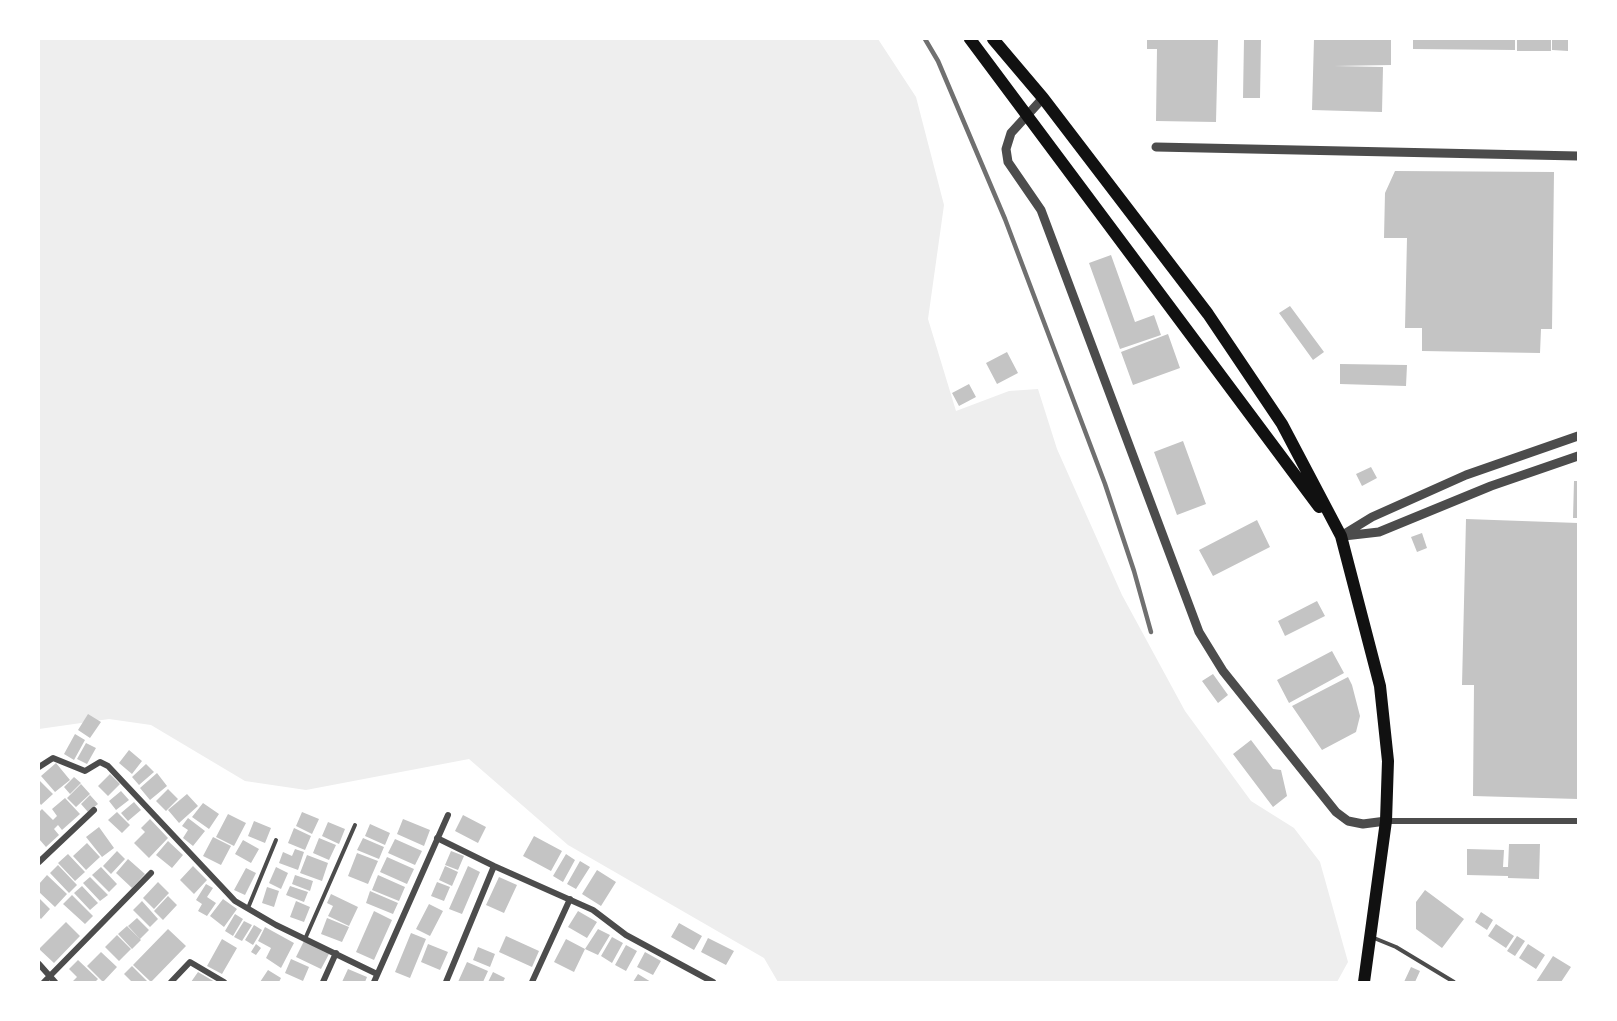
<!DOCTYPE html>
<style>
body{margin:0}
#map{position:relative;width:1617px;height:1021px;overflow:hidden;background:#fff;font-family:Quicksand,sans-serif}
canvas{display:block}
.frame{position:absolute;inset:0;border:40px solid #fff;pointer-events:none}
</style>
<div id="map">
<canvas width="1617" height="1021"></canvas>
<div class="frame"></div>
</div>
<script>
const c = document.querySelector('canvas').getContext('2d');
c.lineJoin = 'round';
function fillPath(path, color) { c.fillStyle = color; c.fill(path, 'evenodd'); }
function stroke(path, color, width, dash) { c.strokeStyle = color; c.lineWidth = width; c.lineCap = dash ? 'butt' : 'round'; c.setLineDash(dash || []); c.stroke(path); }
fillPath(new Path2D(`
 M39 39H878L916 97 944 205 928 319 956 411 1009 391 1038 389 1057 449 1122 595 1185 711 1251 801 1294 828 1320 862 1348 962 1337 982H778L764 958 568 845 469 759 306 790 245 781 151 725 109 719 39 729Z`), '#eee');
fillPath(new Path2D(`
 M1147 39H1218L1216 122 1156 121 1157 49H1147Z
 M1244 39H1261L1260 98H1243Z
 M1314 39H1391V65L1334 66 1383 67 1382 112 1312 110Z
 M1413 39H1515V50L1413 49Z
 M1517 39H1551V51H1517Z
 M1552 39H1568V51L1552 50Z
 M1395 171 1554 172 1552 329H1541L1540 353 1422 351V328H1405L1407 238H1384L1385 193Z
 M1111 255 1135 322 1154 315 1161 335 1120 349 1089 263Z
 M1290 306 1324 352 1313 360 1279 313Z
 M1168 334 1180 368 1133 385 1121 352Z
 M1007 352 1018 373 997 384 986 363Z
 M1340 364 1407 365 1406 386 1340 384Z
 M969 384 976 397 959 406 952 393Z
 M1183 441 1206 504 1177 515 1154 452Z
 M1371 467 1377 478 1362 486 1356 474Z
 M1574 481H1578V518H1573Z
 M1466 519 1578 523V799L1473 796 1474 685H1462Z
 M1257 520 1270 547 1213 576 1199 550Z
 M1422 533 1427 548 1417 552 1411 537Z
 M1317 601 1325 616 1285 636 1278 621Z
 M1332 651 1344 673 1289 703 1277 680Z
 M1213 674 1228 695 1218 703 1202 681Z
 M1348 677 1352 685 1360 716 1356 732 1322 750 1292 706Z
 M88 714 101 722 90 738 78 730Z
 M75 734 85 740 74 760 64 754Z
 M1251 740 1273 769 1281 770 1287 796 1273 807 1233 754Z
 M86 743 96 748 87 764 77 759Z
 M129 750 142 761 132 774 119 763Z
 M56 763 70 780 55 792 41 776Z
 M146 764 154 772 139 785 132 777Z
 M157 773 167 786 150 800 140 788Z
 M110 774 120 784 108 796 98 786Z
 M74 777 81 783 70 794 64 787Z
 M39 780 53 794 41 805 39 802Z
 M81 784 90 794 76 807 67 798Z
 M168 789 178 799 166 811 156 801Z
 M121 791 129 800 116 810 109 801Z
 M187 794 198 806 179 823 168 810Z
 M90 795 98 804 88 812 81 804Z
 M65 798 80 814 62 830 58 825 54 829 59 835 46 847 39 839V812L42 809 53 820 57 816 52 809Z
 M134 802 141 810 128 821 121 813Z
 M203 803 219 814 209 829 192 817Z
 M117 812 130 825 122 833 108 820Z
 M302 812 319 819 312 834 296 826Z
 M228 814 246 823 234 846 216 837Z
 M463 815 486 827 478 843 455 831Z
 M188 818 205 831 193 846 183 838 188 830 182 826Z
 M150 819 168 838 149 858 134 843 145 832 141 828Z
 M403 819 430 830 424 846 397 834Z
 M254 821 271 828 265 843 248 836Z
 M328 822 345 829 339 844 322 836Z
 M370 824 390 833 385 845 365 836Z
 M99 827 114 848 102 857 86 837Z
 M294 828 311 836 305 850 288 843Z
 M534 836 562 851 551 871 523 856Z
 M213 837 231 846 221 865 203 856Z
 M319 838 336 845 329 860 313 853Z
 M363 838 384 847 379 859 357 850Z
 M395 839 422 851 415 865 388 853Z
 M243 840 259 849 251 863 235 854Z
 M168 841 183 855 172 868 156 855Z
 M87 843 100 857 86 870 73 856Z
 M1509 844H1540L1539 879 1508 878V876L1467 875V849L1504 850 1503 867H1508Z
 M295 849 304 852 298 870 279 863 283 852 292 856Z
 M117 851 125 859 111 874 103 866Z
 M451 851 464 856 458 870 445 865Z
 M357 853 378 861 368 884 348 876Z
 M68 854 85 872 75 881 58 863Z
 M566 854 575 860 563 882 553 876Z
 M307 855 328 863 322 881 300 873Z
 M387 857 414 869 407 884 380 872Z
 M128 859 145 874 132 888 116 873Z
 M580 861 590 867 576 889 567 884Z
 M58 865 77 885 69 893 50 873Z
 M193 866 207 880 194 894 180 880Z
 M445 866 458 872 452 886 439 880Z
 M468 866 480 872 462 914 449 909Z
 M101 867 117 884 109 892 92 875Z
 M276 867 288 873 281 889 269 883Z
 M246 868 256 873 245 895 234 890Z
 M597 870 616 882 601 906 582 894Z
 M47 875 67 894 55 907 39 892V884Z
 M295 875 313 881 310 891 292 884Z
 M378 875 405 887 399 901 372 890Z
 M90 877 108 895 100 901 83 883Z
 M499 877 517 885 504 913 486 905Z
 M158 882 169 893 154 909 143 898Z
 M437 882 450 887 444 901 431 896Z
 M206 884 213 888 207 897 216 903 207 916 198 911 202 904 196 900Z
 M82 886 98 903 90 910 74 893Z
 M290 886 308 892 304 902 286 895Z
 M267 887 279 891 274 907 262 903Z
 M1425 890 1464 919 1442 948 1416 929V902Z
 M370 891 398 903 393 914 366 903Z
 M331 894 358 907 349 926 328 916 333 906 327 903Z
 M72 895 93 916 85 924 63 904Z
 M168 896 177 905 163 920 154 911Z
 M39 898 50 909 41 919 39 917Z
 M223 899 237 909 224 927 210 916Z
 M142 901 158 919 150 927 133 910Z
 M296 901 310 907 304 922 290 917Z
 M429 904 443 911 430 936 416 929Z
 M374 911 392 920 374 960 356 952Z
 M578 911 597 922 587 938 568 927Z
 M1481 912 1493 920 1487 930 1475 922Z
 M235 914 243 919 233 936 225 931Z
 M137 918 149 930 140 939 128 926Z
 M327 918 349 927 342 942 321 934Z
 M244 921 252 925 242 941 234 937Z
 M66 922 80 936 54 963 39 949Z
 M679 923 702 936 694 950 671 937Z
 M1496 924 1514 936 1506 948 1488 936Z
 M254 925 262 930 253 945 245 940Z
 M127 926 141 940 132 949 118 934Z
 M265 927 294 943 281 968 266 958 271 948 258 941Z
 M168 929 186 946 151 982 133 965Z
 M598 929 610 935 598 955 585 949Z
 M411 933 426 939 410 978 395 972Z
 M117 935 131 949 119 961 105 947Z
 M506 936 539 951 532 967 499 952Z
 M1517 936 1525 941 1515 956 1507 951Z
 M612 937 623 943 612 963 601 956Z
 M708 938 734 951 726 965 701 952Z
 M222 939 237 948 222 974 207 966Z
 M566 939 585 949 574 972 554 962Z
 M304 941 329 954 321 969 296 957Z
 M256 944 261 948 256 955 251 952Z
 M428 944 448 952 440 970 421 962Z
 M1528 944 1545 955 1536 969 1519 958Z
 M626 945 637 951 626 971 615 965Z
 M478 947 495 954 490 967 473 960Z
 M101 952 117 967 103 982 87 966Z
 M645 952 661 961 653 975 637 967Z
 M1553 956 1571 967 1561 982H1536Z
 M291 959 309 967 303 981 285 973Z
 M78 960 98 979 95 982H72L77 977 69 969Z
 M467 962 488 971 483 982H458Z
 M132 966 148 982H132L124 974Z
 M1411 967 1420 971 1415 982H1404Z
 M348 969 367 977 365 982H342Z
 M268 970 281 978 279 982H260Z
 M198 972 215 982H191Z
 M493 972 505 978 503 982H488Z
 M638 974 651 982H633Z`), '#c4c4c4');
stroke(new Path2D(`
 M248 908 276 840
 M1374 938 1396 947 1454 982
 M305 939 355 825`), '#4c4c4c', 4);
stroke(new Path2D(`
 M39 767 53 758 85 771 100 762 108 766 235 901 276 925 377 974
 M1387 821H1578
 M437 838 494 866 593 910 626 935 713 982
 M39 862 94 810
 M39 964 55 982
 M44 982 151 873
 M171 982 190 962 224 982
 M323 982 336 953
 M374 982 448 815
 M446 982 494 866
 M532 982 570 899`), '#4c4c4c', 6);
stroke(new Path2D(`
 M1043 98 1011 133 1006 149 1008 162 1041 210 1199 632 1223 671 1336 812 1348 821 1363 824 1386 821
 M1156 147 1578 156
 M1341 536 1372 517 1466 475 1578 436
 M1344 536 1379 532 1491 486 1578 456`), '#4c4c4c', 9);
stroke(new Path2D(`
 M970 39 1319 507
 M993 39 1043 98 1208 314 1282 424 1341 536 1380 686 1388 761 1386 821 1364 982`), '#111', 12);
stroke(new Path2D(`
 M925 39 938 61 1005 219 1105 484 1134 571 1151 632`), '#707070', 4.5);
</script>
